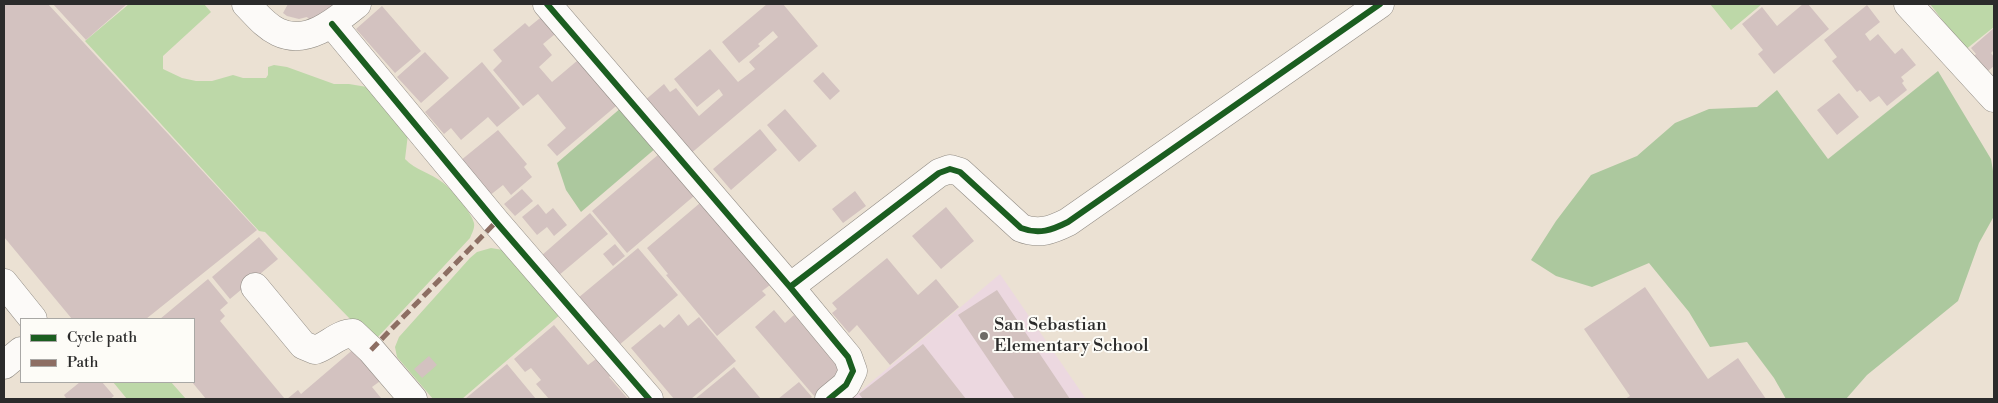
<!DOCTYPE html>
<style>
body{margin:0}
#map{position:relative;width:1998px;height:403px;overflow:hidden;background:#ebe1d3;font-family:"Libre Bodoni",serif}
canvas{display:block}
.frame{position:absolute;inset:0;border:5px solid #2b2b2b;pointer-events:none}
.legend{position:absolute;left:20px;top:318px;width:175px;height:65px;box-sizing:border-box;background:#fdfcf7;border:1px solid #a9a8a5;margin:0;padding:6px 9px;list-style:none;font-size:15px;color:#2b2b2b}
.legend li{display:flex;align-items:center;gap:10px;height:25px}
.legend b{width:25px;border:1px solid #a9a8a5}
</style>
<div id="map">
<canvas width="1998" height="403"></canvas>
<div class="frame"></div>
<ul class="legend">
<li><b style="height:6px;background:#1b5e20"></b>Cycle path</li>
<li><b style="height:6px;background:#8d6e63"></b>Path</li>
</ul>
</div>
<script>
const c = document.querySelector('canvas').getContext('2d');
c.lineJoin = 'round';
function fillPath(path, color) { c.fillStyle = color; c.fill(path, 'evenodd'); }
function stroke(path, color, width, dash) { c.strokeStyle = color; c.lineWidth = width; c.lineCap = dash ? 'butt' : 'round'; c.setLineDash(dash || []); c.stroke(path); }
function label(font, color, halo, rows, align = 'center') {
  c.font = font + ' "Libre Bodoni",serif'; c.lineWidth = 4; c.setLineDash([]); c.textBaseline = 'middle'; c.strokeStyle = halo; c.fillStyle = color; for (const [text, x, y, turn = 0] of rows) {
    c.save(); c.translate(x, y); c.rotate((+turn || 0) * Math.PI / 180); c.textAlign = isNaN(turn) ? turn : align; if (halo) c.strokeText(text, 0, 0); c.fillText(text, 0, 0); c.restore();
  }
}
fillPath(new Path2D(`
 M1000 274 1086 399H851Z`), '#ecd8e0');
fillPath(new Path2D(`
 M129 4H204L211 12 163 56V69L182 78 196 81H212L233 75 243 78H266L268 75V67L274 65 287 67 334 84H349L373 88 408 134 405 159C415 170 431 173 442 182 451 188 472 213 474 223 475 228 472 233 470 238L377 338 353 322 265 232 259 231 85 41Z
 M1710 4H1762L1731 30Z
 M1930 4H1994V27L1965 50Z
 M491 248 503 250 562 313 462 399H433L397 357 395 347 399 337 470 258 477 252Z
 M113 382H171L186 399H127Z`), '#bdd8a8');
fillPath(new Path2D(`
 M1938 71 1991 159 1994 177V216L1979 243 1958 301 1867 375 1846 399H1786L1774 378 1747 342 1710 347 1689 312 1649 263 1592 287 1556 276 1531 260 1556 221 1591 175 1637 156 1675 123 1709 109 1757 107 1777 90 1828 159Z
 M622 107 656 148 581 212 566 190 557 163Z`), '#acc89e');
fillPath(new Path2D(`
 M4 4H48L257 230 146 319H72L4 237Z
 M53 4H127L86 40Z
 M288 4H337L314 25 307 17 299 19 287 16 283 13Z
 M767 4H783L818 46 689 155 644 101 664 84 670 92 676 88 699 116 723 95 719 89 697 107 674 79 710 49 738 82 755 69 749 62 778 37 773 31 758 44 760 46 739 63 722 42Z
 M1803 4H1808L1829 29 1774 74 1758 54 1763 50 1742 24 1762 7 1777 26Z
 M1867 5 1880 22 1865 34 1870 41 1878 34 1895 54 1902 48 1916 65 1901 77 1904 81 1902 83 1907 90 1887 106 1879 96 1870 102 1860 90 1857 92 1832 61 1837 57 1824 40Z
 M382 6 421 51 395 73 356 29Z
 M545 14 560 30 543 44 552 55 539 67 552 82 584 55 622 101 557 156 547 145 566 128 538 94 523 106 493 70 502 61 493 50 525 23 529 27Z
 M1994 28V50L1991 53 1994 57V66L1983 75 1970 59 1976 54 1971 48Z
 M425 52 449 78 421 103 397 77Z
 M482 62 520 108 497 127 488 117 461 140 451 128 444 134 425 112Z
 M823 72 840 91 830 100 813 81Z
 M1839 93 1859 117 1837 135 1817 110Z
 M785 109 817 146 799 162 767 125Z
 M760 129 777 150 731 190 713 169Z
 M498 130 527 164 524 167 532 177 511 195 503 185 489 196 460 161Z
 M659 154 694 196 627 253 592 211Z
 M522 189 533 201 515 216 504 204Z
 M855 191 866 206 843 223 832 209Z
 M700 203 770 285 762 291 766 295 717 336 666 275 668 274 647 248Z
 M538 204 546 214 553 208 567 225 554 236 547 227 537 235 522 217Z
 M946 207 974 241 941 269 912 236Z
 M590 213 608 234 558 276 541 256Z
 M259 237 278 259 230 299 212 277Z
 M615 244 625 256 613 266 603 254Z
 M638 248 678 295 618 346 578 298Z
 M887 258 918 295 936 279 959 307 890 365 857 325 849 333 832 313 837 309 832 303Z
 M208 279 228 303 220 310 225 316 220 321 285 399H206L192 382H194V319H160Z
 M1645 287 1708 379 1738 358 1766 399H1625L1630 396 1584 329Z
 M997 290 1070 399H1015L958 315Z
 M774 310 785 323 794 315 844 373 815 397 755 327Z
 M679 314 688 326 699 317 736 361 691 399H674L631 348 660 324 664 328Z
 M554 325 588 365 600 356 615 373 609 377 628 399H549L536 384 541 380 531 368 525 372 514 359Z
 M923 344 966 399H863L859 394Z
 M356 347 383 379 372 387 381 398 380 399H287L298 390 301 394Z
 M429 356 437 365 422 378 414 369Z
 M507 364 536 399H465Z
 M734 367 761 399H695Z
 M80 382H102L114 396 110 399H64L66 398 64 395Z
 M799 382 812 397 809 399H778Z`), '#d3c2c0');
const minor = new Path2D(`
 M246 4C256 14 265 26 278 32 307 46 336 21 357 4
 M547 4 790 287 848 357 853 371 846 385 829 399
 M1908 4 1994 98
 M332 24 496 222 649 399
 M4 283 33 319
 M255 287 303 345 315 350C328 346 339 333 353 333L371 350 413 399
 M790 287 939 173 950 169 960 172 1021 228C1039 235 1052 230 1068 222L1380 4
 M4 365 21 351`);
stroke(minor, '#918c85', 29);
stroke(minor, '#fcfaf8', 28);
stroke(new Path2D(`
 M371 350 496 222`), '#8d6e63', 5, [10, 5]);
stroke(new Path2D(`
 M547 4 790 287 848 357 853 371 846 385 829 399
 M332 24 496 222 649 399
 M790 287 939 173 950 169 960 172 1021 228C1039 235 1052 230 1068 222L1380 4`), '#1b5e20', 6);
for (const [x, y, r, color] of [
 [984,336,5,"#6e6b66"]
]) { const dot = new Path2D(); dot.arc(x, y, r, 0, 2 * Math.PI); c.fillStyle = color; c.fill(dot); stroke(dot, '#fdfcf7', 2); }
label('18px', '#2b2b2b', '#fdfcf7', [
 ["San Sebastian",994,326],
 ["Elementary School",994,347]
], 'left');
</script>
